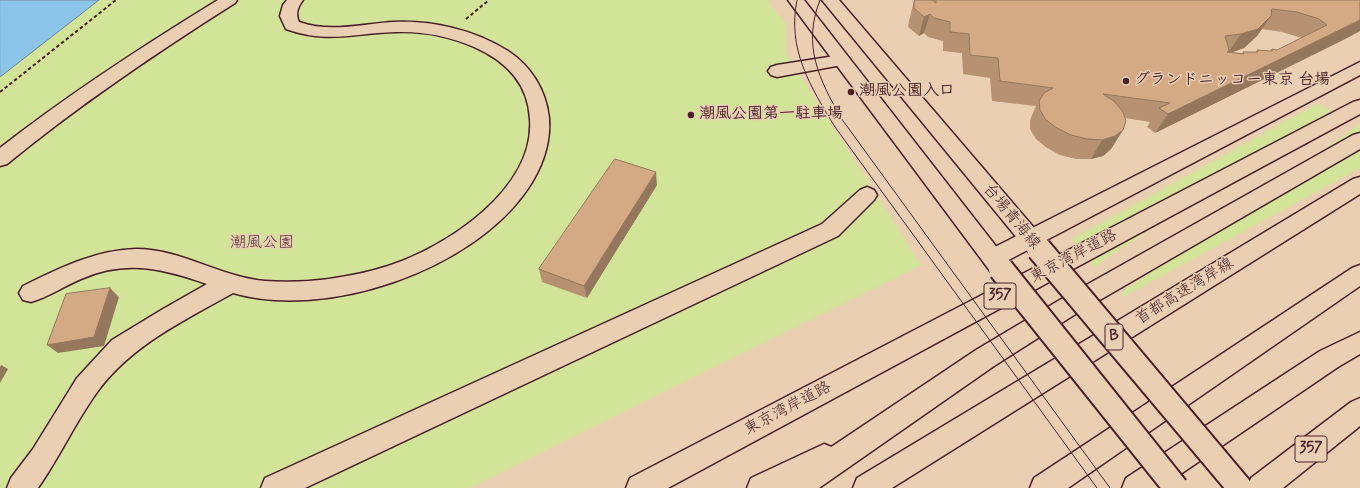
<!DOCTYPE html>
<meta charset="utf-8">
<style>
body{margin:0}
canvas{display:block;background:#ebcfb2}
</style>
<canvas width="1360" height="488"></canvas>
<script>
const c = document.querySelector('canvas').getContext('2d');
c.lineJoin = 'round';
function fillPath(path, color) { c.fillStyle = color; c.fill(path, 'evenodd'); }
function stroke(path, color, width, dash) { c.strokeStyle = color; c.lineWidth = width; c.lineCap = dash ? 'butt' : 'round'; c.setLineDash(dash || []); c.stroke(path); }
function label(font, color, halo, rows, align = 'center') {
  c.font = font + ' Mynerve,"Klee One",sans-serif'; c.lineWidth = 3; c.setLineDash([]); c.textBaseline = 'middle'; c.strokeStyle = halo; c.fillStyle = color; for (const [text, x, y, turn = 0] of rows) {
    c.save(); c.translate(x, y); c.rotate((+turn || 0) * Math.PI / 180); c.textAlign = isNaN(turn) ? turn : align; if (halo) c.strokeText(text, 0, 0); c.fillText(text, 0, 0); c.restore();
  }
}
fillPath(new Path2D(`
 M99 0H767L786 24V53L921 265 470 488H0V77Z
 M1317 104 1331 110 1095 266 1072 239Z
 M1360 124V168L1125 296 1121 293Z`), '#d1e498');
const water = new Path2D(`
 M0 0H99L0 77Z`);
fillPath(water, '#8bc6ea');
stroke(water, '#71839e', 1);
const minor = new Path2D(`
 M218 0H237L235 3C156 53 79 105 7 164L0 166V148C69 94 143 46 218 0Z
 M287 0H303C298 7 295 13 299 22 330 33 361 24 393 22 432 20 475 30 508 51 531 66 546 90 549 118 551 144 542 168 527 190 471 271 326 320 233 293 183 321 128 347 95 395 74 425 59 458 38 488H7L11 478 33 449 77 378 112 340 163 309 207 284C163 269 127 259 81 279 64 286 49 297 31 302L23 300 19 293 23 286C58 269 95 250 136 249 181 249 220 277 265 281 305 284 350 278 388 266 447 247 535 189 530 119 528 83 506 61 474 47 449 36 422 31 396 32 354 33 328 44 286 29L280 16 283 5Z
 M841 55 847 56 850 60 847 64 777 77 771 75 768 71 771 67 777 65Z
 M867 187 874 190 877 195 874 200 838 236 305 488H261L265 478 822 224 860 190Z
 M824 444 834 448 838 457 834 466 790 488H747L751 478Z`);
const major = new Path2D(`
 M788 0H804L1009 263 1012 269 1009 275 1001 278 993 275Z
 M822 0H839L1047 243 1050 249 1047 255 1039 258 1031 255Z`);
const highway = new Path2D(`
 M1360 62V75L1001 264 993 267 985 264 982 258 985 252Z
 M1360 100V114L668 488H626L630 478 1353 102Z
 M1360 133V149L1074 315 994 366 819 488H781L785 478 976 350 1058 301 1353 135Z
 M1360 177V194L892 488H853L857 478 1353 179Z
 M1360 265V286L1068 488H1030L1034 478 1352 268Z
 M1360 332V354L1338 367 1160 488H1122L1126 478 1320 351Z
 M1360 398V426L1283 488H1247L1251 478 1351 402Z`);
stroke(minor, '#4a1f2b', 3);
stroke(major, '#4a1f2b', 3);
stroke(highway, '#4a1f2b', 3);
stroke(new Path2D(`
 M466 19 489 0
 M0 92 116 0`), '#4a1f2b', 2, [3.5, 2.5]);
fillPath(minor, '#ebcfb2');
fillPath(major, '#ebcfb2');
fillPath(highway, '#ebcfb2');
stroke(new Path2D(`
 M797 0C787 49 810 86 835 127L1097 488
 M820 0C802 45 819 79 841 118L1110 488`), '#4a1f2b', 1);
const majorBridge = new Path2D(`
 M1039 249 1240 488
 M1001 269 1176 488`);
stroke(majorBridge, '#4a1f2b', 28, []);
stroke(majorBridge, '#ebcfb2', 24);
fillPath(new Path2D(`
 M933 0H1360V31L1341 41 1155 133 1147 127 1150 122 1125 118 1123 130 1111 149 1103 156 1091 159H1076L1060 155 1047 148 1036 139 1030 129V120L1036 106 992 101 990 78 963 74 962 53 943 51V41L928 37 924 33 919 36 908 27 909 21 914 1ZM1262 29 1282 32 1302 38 1277 50 1272 49 1270 51 1257 50 1256 52H1243L1242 54 1232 52 1244 48 1257 36Z
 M657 185 587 298 542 282 539 269Z`), '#b69272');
fillPath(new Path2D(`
 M930 14 924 33 919 36 924 17Z
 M1271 16 1257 36 1244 48 1227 54 1241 34Z
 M1360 20V31L1341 41 1155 133 1168 114Z
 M1123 130 1111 149 1103 156 1091 159 1102 140Z
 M656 172 657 185 587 298 584 286Z
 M110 288 119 297 104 346 58 353 47 345Z
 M1 365 8 369 0 383V367Z`), '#94775d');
const building = new Path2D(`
 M916 0H932L936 3V0H1360V20L1168 114 1159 108 1170 103 1103 94 1115 102 1123 112 1126 121 1123 130 1115 136 1102 140 1087 139 1071 135 1057 128 1046 120 1040 110 1039 101 1044 93 1053 88 1000 81 998 58 970 55 969 34 950 32V22L934 18 930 14 924 17 914 8V1ZM1272 9 1297 12 1319 19 1327 25 1277 50 1272 49V51L1257 50 1258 52H1243L1244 54 1227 52 1229 51 1228 46 1225 36 1241 34 1258 29 1271 16Z
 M615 159 656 172 584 286 539 269Z
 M110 288 94 337 47 345 66 294Z`);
fillPath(building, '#d4aa85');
stroke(building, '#94775d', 1);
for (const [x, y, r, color] of [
 [1126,81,4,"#4a1f2b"],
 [851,92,4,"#4a1f2b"],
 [691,115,4,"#4a1f2b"]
]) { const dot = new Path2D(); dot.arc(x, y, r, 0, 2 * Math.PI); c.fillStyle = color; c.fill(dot); stroke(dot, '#ebcfb2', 1.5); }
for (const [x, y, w] of [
 [1000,296,32],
 [1114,337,18],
 [1311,449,32]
]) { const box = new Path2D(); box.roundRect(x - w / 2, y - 13, w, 26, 3); c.fillStyle = '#ebcfb2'; c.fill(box); stroke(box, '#4a1f2b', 1); }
label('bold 15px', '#4a1f2b', null, [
 ["357",1000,296],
 ["B",1114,337],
 ["357",1311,449]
]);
label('bold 16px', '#4a1f2b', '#ebcfb2', [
 ["グランドニッコー東京 台場",1134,81],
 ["潮風公園入口",859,92],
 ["潮風公園第一駐車場",699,115]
], 'left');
label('16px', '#4a1f2b', '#ebcfb2', [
 ["台場青海線",1011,217,50],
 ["東京湾岸道路",1074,257,-28],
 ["首都高速湾岸線",1185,292,-32],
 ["東京湾岸道路",788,409,-28]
]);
label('16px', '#583336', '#ebcfb2', [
 ["潮風公園",262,244]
]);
</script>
